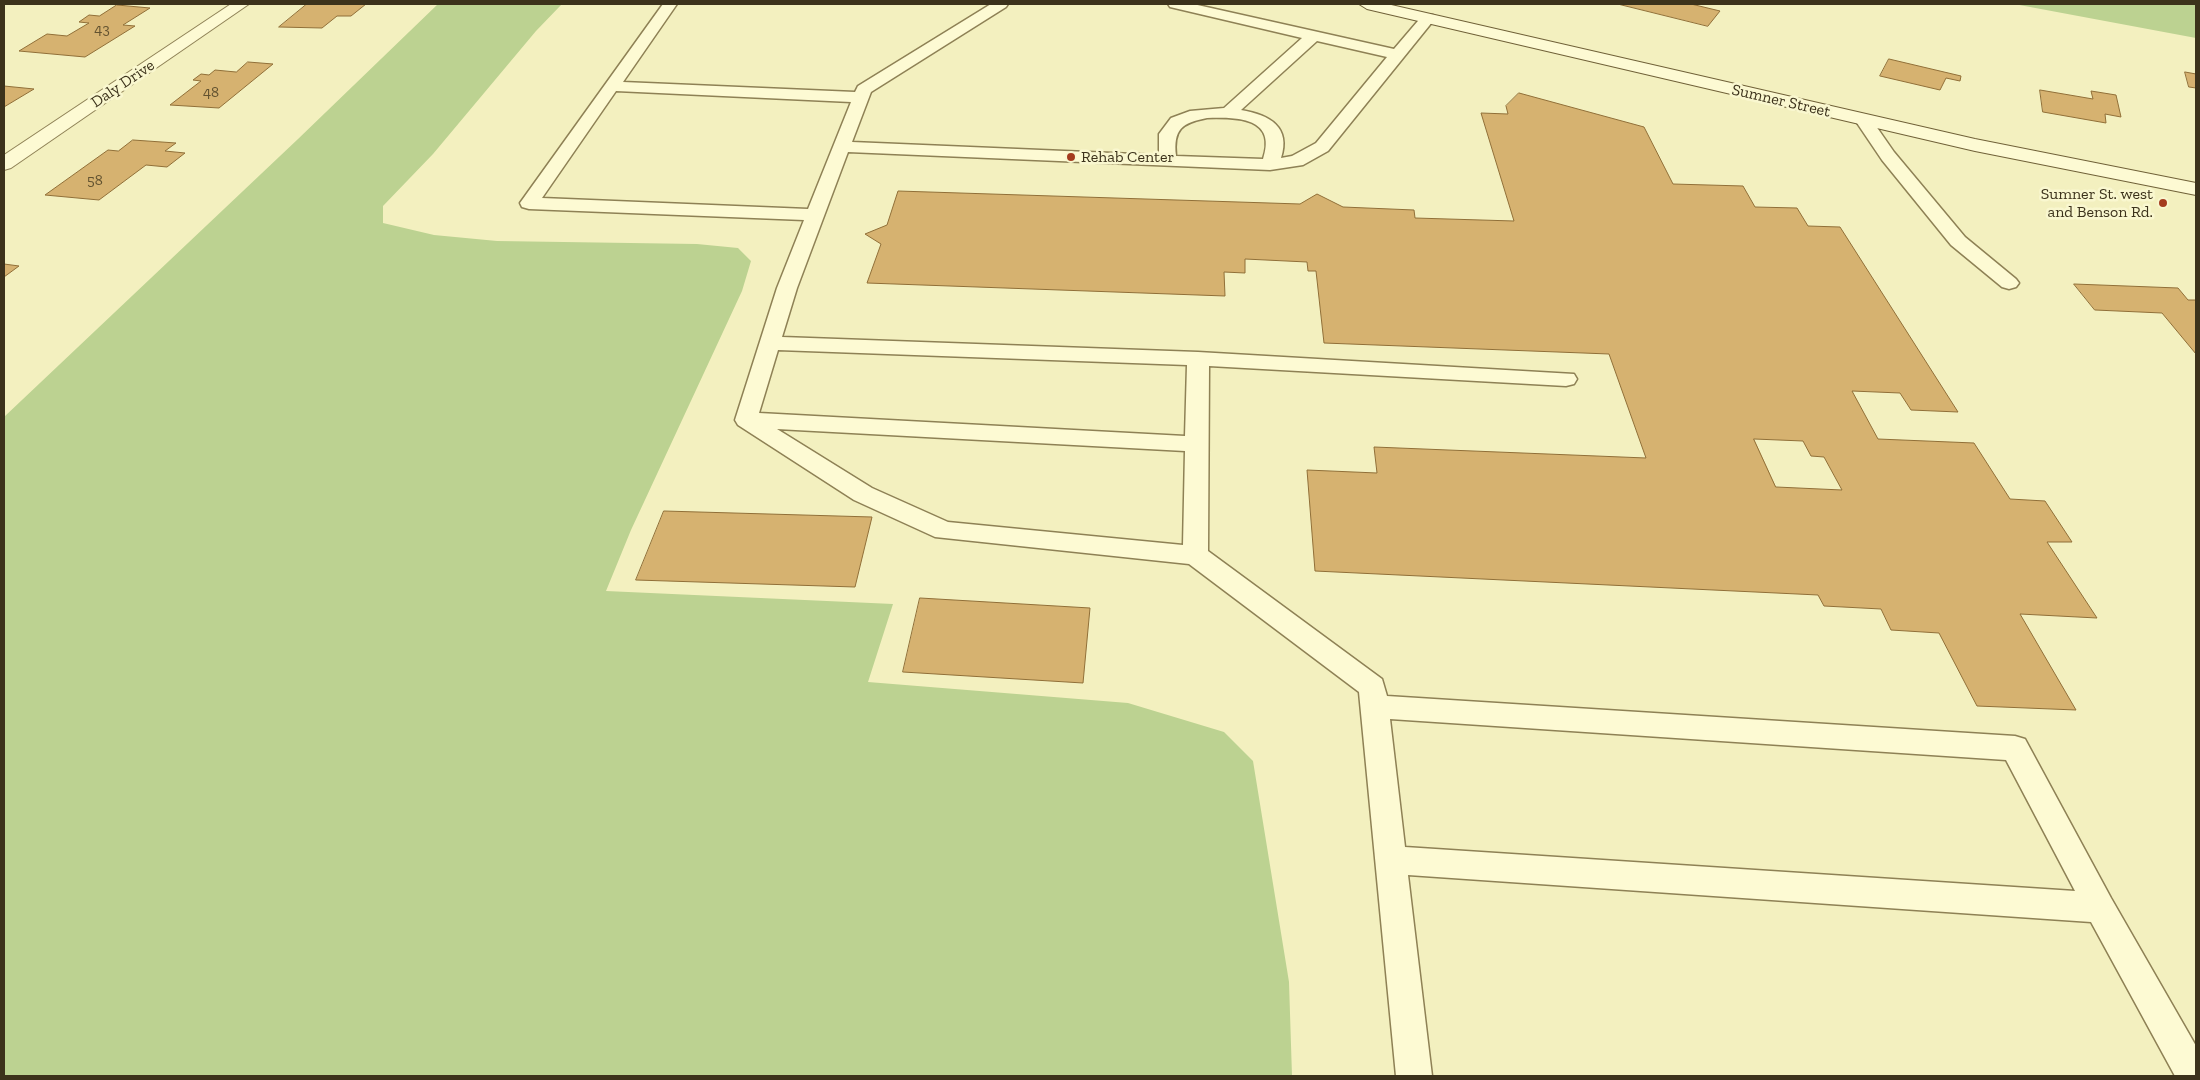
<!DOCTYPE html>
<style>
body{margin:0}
#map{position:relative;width:2200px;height:1080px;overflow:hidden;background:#f3f0bf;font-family:"Zilla Slab",serif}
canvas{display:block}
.frame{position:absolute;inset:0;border:5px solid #3c321b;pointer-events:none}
</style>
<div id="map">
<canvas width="2200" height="1080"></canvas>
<div class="frame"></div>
</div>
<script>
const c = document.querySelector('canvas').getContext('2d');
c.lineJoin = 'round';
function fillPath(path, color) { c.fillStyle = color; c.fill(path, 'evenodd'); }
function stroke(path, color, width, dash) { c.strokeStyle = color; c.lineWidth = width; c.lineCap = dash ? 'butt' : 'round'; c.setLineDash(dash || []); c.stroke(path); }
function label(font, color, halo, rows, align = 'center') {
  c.font = font + ' "Zilla Slab",serif'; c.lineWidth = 5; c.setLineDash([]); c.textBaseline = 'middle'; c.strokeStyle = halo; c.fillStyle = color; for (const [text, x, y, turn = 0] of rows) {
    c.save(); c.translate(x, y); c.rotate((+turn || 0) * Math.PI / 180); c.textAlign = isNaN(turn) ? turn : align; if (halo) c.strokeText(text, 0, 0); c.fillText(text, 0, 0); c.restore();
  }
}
fillPath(new Path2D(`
 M438 4H562L536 31 433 154 383 206V223L434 235 497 241 697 244 738 248 751 261 742 291 631 530 606 591 893 604 868 682 1128 703 1224 732 1253 761 1289 982 1292 1076H4V417L298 139Z
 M2014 4H2196V38Z`), '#bcd291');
const building = new Path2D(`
 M307 4H366L351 16H337L322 28 279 27Z
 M1618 4H1691L1720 11 1708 26Z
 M117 5 150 8 123 25 135 26 85 57 19 51 47 34 67 36 89 23 79 22 89 15 99 16Z
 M1889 59 1961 76 1960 81 1946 78 1940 90 1880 76Z
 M248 62 273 64 219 108 170 105 201 81 193 80 201 74 209 75 215 70 236 72Z
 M2185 72 2196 74V88L2189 87Z
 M4 86 34 89 4 107Z
 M2040 90 2093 99 2091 91 2116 95 2121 117 2105 114 2106 123 2043 112Z
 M1519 93 1644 127 1673 184 1743 186 1755 207 1797 208 1808 226 1840 227 1958 412 1911 410 1900 393 1852 391 1878 439 1974 443 2010 499 2045 501 2072 542H2047L2097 618 2020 614 2076 710 1977 706 1939 633 1891 630 1881 609 1824 606 1818 595 1315 571 1307 470 1377 473 1374 447 1646 458 1609 354 1324 343 1316 271H1308L1307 262 1245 259V273L1224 272 1225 296 867 283 881 244 865 234 887 225 898 191 1300 204 1317 194 1343 207 1414 210 1415 218 1514 221 1481 113 1508 114 1506 106ZM1754 439 1803 441 1811 456 1824 457 1842 490 1776 487Z
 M133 140 176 143 165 151 185 153 167 167 146 165 99 200 45 195 108 150 118 151Z
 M4 264 19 266 4 277Z
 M2074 284 2178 288 2188 300H2196V354L2162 313 2095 310Z
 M664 511 872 517 855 587 636 580Z
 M920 598 1090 608 1083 683 903 672Z`);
fillPath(building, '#d6b270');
stroke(building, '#906f38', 1);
const service = new Path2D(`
 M663 4H677L623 82 855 92 858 86 991 4H1008L1006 7 871 92 852 142 1159 155V134L1171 118 1190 111 1224 108 1302 38 1170 7 1168 4H1193L1394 49 1423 15H1433L1435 18 1433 21 1328 151 1303 165 1270 170 848 152 797 288 782 337 1198 352 1574 374 1577 379 1574 384 1566 386 1209 366 1208 551 1382 679 1387 696 2015 736 2025 739 2111 898 2196 1046V1076H2175L2091 922 1408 875 1432 1076H1396L1359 692 1189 564 935 537 854 500 738 425 735 420 777 288 804 220 529 209 522 207 520 203ZM1317 41 1387 57 1316 143 1292 156 1281 158C1291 127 1270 115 1241 110ZM616 91 851 102 808 209 542 198ZM1207 118C1238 117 1277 118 1263 159L1176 156C1173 129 1182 123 1207 118ZM778 350 1187 365 1185 436 759 413ZM777 429 1185 451 1183 545 948 522 872 488ZM1390 719 2006 760 2075 891 1405 847Z
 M1863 115 1869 116 1894 152 1965 237 2016 279 2019 283 2016 287 2009 289 2002 287 1951 245 1882 160 1855 120 1857 116Z`);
const minor = new Path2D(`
 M231 4H249L11 168 4 170V155Z`);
const secondary = new Path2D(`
 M1359 4H1387L1975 139 2196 183V195L1975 151 1367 9Z`);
stroke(service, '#8e8155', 3);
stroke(minor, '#8e8155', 2);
stroke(secondary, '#706138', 2);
fillPath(service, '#fdfad3');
fillPath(minor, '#fdfad3');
fillPath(secondary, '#fdfad3');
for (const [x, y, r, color] of [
 [1071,157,5,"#a43c1e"],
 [2163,203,5,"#a43c1e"]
]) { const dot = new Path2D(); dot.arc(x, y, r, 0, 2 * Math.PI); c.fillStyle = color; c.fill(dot); stroke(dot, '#f9f7cf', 2); }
label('15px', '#625230', null, [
 ["43",102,30],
 ["48",211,93],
 ["58",95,181]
]);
label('16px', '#3c321b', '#f9f7cf', [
 ["Daly Drive",123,84,-34],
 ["Sumner Street",1781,101,13]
]);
label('16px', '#3c321b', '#f9f7cf', [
 ["Rehab Center",1081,157],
 ["Sumner St. west",2153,194,"right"],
 ["and Benson Rd.",2153,212,"right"]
], 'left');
</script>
